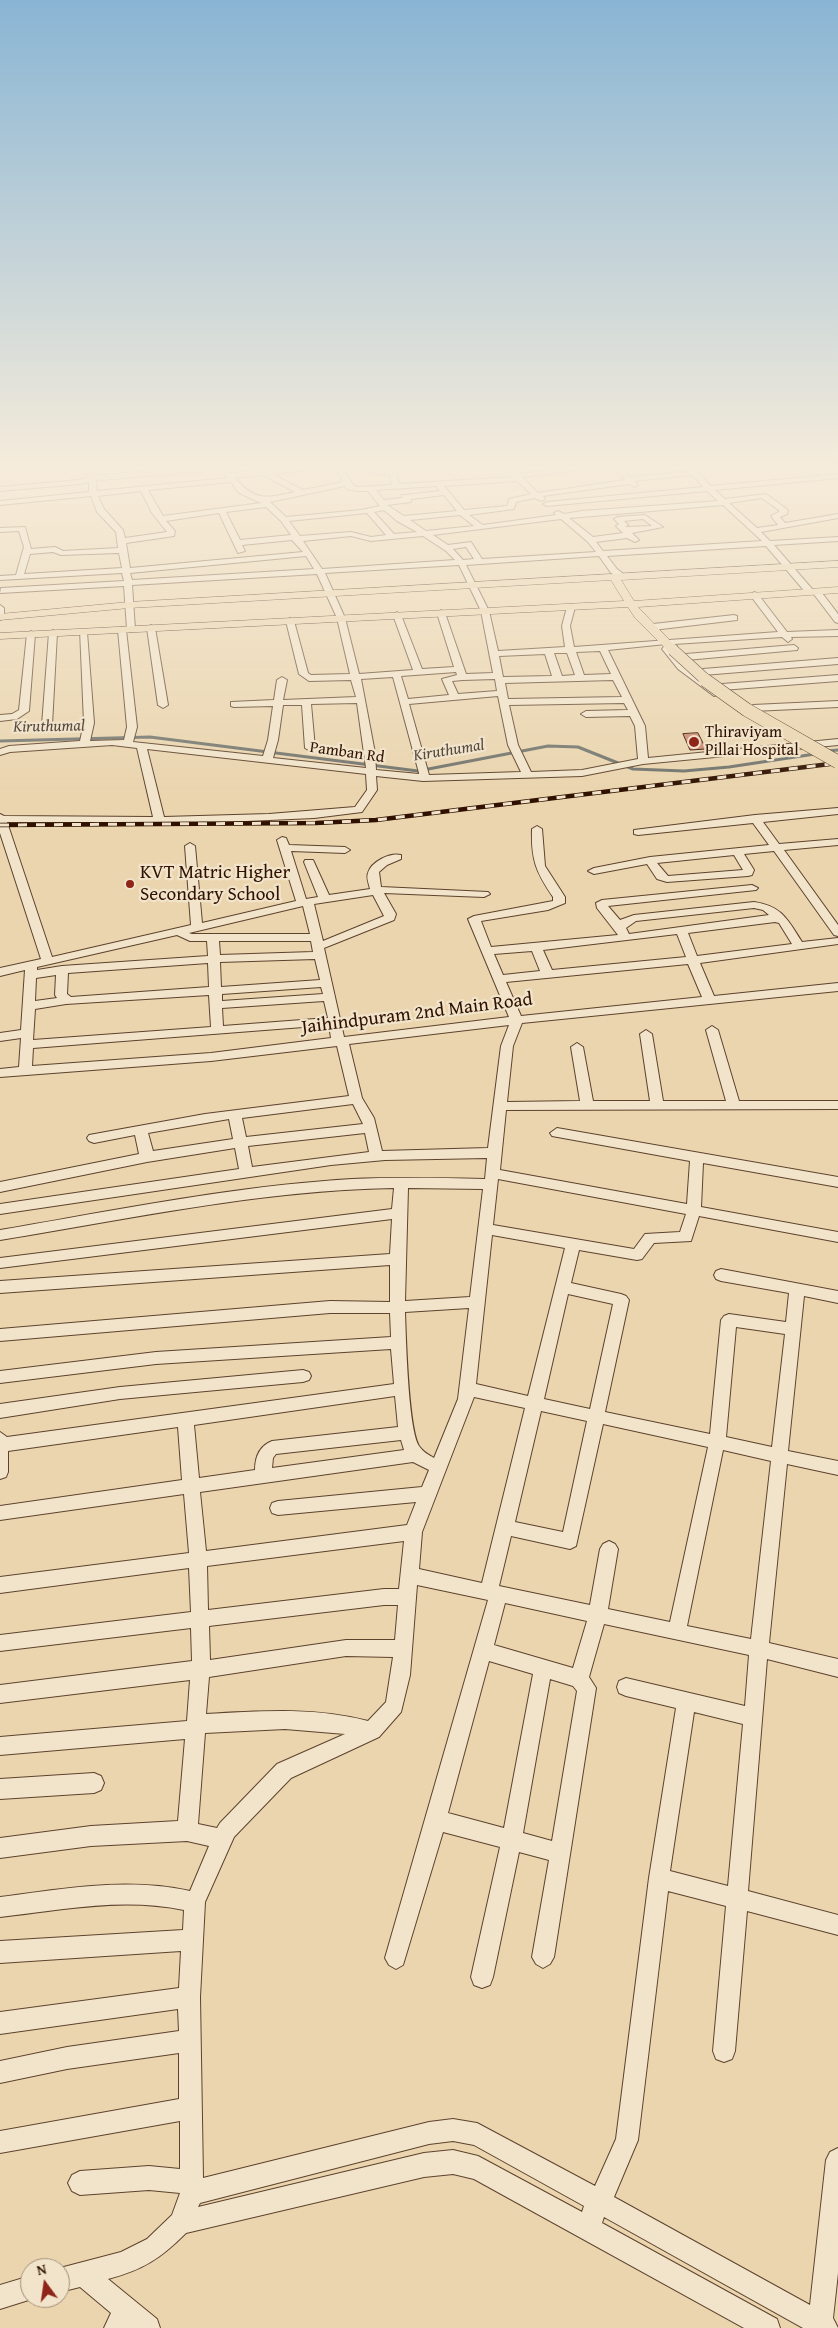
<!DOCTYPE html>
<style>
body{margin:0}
#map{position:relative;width:838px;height:2328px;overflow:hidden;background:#ead5af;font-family:"Gentium Book Plus",serif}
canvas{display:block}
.north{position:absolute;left:20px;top:2258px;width:50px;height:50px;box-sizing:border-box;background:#f1e4cb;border:1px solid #a4907a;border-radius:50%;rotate:346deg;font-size:14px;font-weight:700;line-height:20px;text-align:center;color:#301100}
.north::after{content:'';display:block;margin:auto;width:18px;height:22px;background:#8f2418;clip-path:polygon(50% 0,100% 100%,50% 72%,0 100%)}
</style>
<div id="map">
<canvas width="838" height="2328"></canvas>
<div class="north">N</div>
</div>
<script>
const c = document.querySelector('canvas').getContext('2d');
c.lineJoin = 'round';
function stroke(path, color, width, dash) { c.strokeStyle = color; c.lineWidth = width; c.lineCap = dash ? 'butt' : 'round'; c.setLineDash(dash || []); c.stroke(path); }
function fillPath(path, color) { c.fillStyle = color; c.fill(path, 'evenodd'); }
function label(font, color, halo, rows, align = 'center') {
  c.font = font + ' "Gentium Book Plus",serif'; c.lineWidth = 4.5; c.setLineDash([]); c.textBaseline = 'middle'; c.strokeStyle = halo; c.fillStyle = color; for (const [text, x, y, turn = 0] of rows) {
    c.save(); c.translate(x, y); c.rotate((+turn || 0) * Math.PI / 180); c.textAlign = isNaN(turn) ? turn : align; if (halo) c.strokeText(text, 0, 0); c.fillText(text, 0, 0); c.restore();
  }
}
stroke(new Path2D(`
 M0 741 150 737 418 771 548 746 578 747 633 769 684 771 729 767 815 754
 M827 751 838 750`), '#71746d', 3);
const building = new Path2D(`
 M698 733 706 749 690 750 683 734Z`);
fillPath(building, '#cc856c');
stroke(building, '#301100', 1);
const minor = new Path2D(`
 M82 466H99L95 468Z
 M219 466H225L231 473 309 466H329L326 468 272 474 303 490 343 482 335 466H341L353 485 357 487 392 485 390 475 373 473 367 466 396 471 399 484 513 477 502 466H509L518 474 585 466H604L600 468 522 477 538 493 625 480 613 466H620L630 477 690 471 686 466H726L723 468 697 471 710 486 838 474V478L715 490 725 499 766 494 788 510 787 514 780 517 785 523 838 514V518L761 532 770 541 838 537V541L774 545 813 590 819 589 838 614V623L835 622 813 593 807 594 766 546 607 556 617 569 626 576 622 578 611 573 599 556 466 565 489 611 498 651 565 647 562 626 567 607 571 604 575 607 570 626 574 647 778 632 750 595 754 592 757 593 787 632 838 630V636L791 637 792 639 788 642 782 637 674 644 677 646 671 649 684 665 717 691V695L714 696 678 669 662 649 666 644 608 650 645 726 648 758 838 739V745L643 764 582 776 423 781 376 776 377 790 362 812 314 818 224 822H7L52 957 191 925 185 846 190 843 195 846 202 923 296 901 277 840 282 837 286 838 289 845 345 847 350 850 345 853 291 851 306 899 318 897 304 862 305 860H313L314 862 329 895 370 889C369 884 366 878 368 873 371 862 390 852 401 855V859L387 865 379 872 381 887 488 892 490 894 484 897 384 893 396 914 394 920 324 948 344 1037 509 1017 468 919 474 916 553 901V897C536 872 531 860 532 829L537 826 542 829 545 866 565 897V903L548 910 481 921 491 947 618 935 597 908 596 903 602 900 752 885 758 888 756 890 608 906 620 920 634 915 754 902C782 906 788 920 802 942L838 938V944L700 963 714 996 838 983V991L522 1023 513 1046 507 1102 580 1101 571 1047 577 1043 583 1047 593 1101H650L640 1034 646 1030 652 1034 663 1101H726L706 1030 712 1026 718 1030 739 1101H838V1109L506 1110 500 1170 687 1204 690 1161 552 1136 550 1133 557 1128 838 1177V1187L703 1163 701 1207 838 1232V1242L699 1216 691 1241 654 1243 642 1259 637 1260 579 1250 571 1283 621 1294 626 1296 629 1300 605 1412 710 1434 721 1320 724 1316 729 1314 786 1322 789 1293 721 1281 716 1279 714 1275 716 1271 721 1269 838 1291V1303L804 1296 788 1451 838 1461V1475L787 1464 769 1643 838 1659V1677L767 1659 748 1891 838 1915V1935L747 1911 735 2051 732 2059 724 2062 716 2059 713 2051 726 1906 668 1891 638 2140 614 2197 810 2305 826 2160 830 2152 838 2148V2273L833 2318 838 2328H803L604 2217 602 2223 777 2319 780 2328H744L474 2179 453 2174 424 2177 186 2233C161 2258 143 2270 108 2279L157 2319 160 2328H104L111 2313 80 2287 60 2292V2268L121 2252 147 2239 172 2215 180 2193 149 2190 80 2195 72 2191 68 2183 72 2175 80 2171 149 2166 180 2169V2121L0 2153V2131L179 2099V2053L67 2069 0 2083V2061L67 2047 179 2031 178 2009 0 2034V2012L179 1988 181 1951 0 1963V1941L183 1930 184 1910C123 1897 61 1910 0 1917V1897C63 1889 126 1877 190 1891L209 1846 187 1841 91 1846 0 1858V1838L91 1826 178 1821 185 1739 0 1755V1737L187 1721 190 1680 0 1703V1685L192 1661 191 1628 0 1651V1635L191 1612 189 1568 0 1593V1577L189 1553 184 1494 0 1520V1506L182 1480 178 1427 8 1451V1472L6 1477 0 1479V1432L7 1437 394 1384 391 1349 156 1364 0 1383V1371L156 1352 391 1337 390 1313H330L0 1341V1329L330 1301 390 1302V1265L0 1293V1281L390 1254 392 1219 0 1268V1258L392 1209 394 1188C262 1190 130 1219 0 1240V1230C117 1210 234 1186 352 1179 396 1177 440 1178 485 1179L487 1158 385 1160 331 1165 0 1214V1204L239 1169 235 1148 147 1162 0 1192V1182L139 1154 135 1135 94 1143 89 1141 87 1138 89 1135 205 1114 349 1096 337 1046 211 1061 0 1077V1069L19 1067 21 1038 0 1041V1033L21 1030 25 970 0 976V968L41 959 0 833V814L4 816 153 817 137 748 112 745 10 752 0 755V749L9 746 80 741 84 723 80 630 87 632 94 723 90 741 124 740 127 727 118 630 122 627 126 630 137 727 133 742 263 756 268 740 273 706 234 707 231 706V702L274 700 277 680 282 677 287 680 283 700 356 697 351 680 309 681 299 674 286 621 290 618 294 621 308 673 311 675 350 674 337 618 317 574 132 585 135 629 131 632 127 629 124 586 0 593 1 588 124 581 122 573 0 580V576L16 575 24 547 19 531 0 532V528L25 527 31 549 55 547 63 551 118 548 116 532 97 512 91 496 0 505V501L89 492V482L80 484 0 491V487L79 480 92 476 96 478 97 491 227 478ZM263 475 295 492C267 498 255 502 235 478ZM693 475 703 487 547 502 543 504 547 506 707 491 718 501 582 511 564 514 558 511 554 513 556 515 483 525 469 515 514 509 516 502 535 498 541 501 545 499 543 496 629 484 634 487 638 485 634 481ZM517 481 531 494 509 499 507 506 464 510 444 486ZM231 482 239 493 261 503 163 516 148 490ZM345 486 347 489 357 491H368L380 506 361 510 286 517 270 502ZM436 486 440 491 405 495H402V498L384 500 376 490ZM141 491 152 513 167 532 125 538 123 530 104 509 98 496ZM444 495 457 511 404 516 387 505 411 502V499ZM762 498 780 511 771 516 778 525 757 528 729 503ZM723 505 762 541 603 551 596 542 627 538 635 542 639 540 632 533 663 527 645 515 618 517 614 519 619 524 616 526 623 533 593 537 569 518ZM266 507 281 521 291 535 240 540 226 512ZM384 510 397 521 417 532 394 534 374 512ZM219 513 238 553 245 551 242 545 292 540 303 552 130 568 126 543 174 536 175 531 166 521ZM367 513 386 535 371 537 351 532 300 536 289 521ZM460 515 474 526 426 531 410 520ZM561 519 588 542 596 552 482 559 471 542 448 545 433 535ZM643 519 652 526 625 527 628 525 624 521ZM351 536 371 541 423 536 446 551 455 560 322 569 303 541ZM466 547 474 559 463 560 453 549ZM53 552 61 555 119 553 122 568 24 574 30 554ZM306 556 314 569 132 580 130 573ZM459 565 481 611 493 673 466 674 445 613 441 610 437 613 454 667 422 669 401 615 397 612 393 615 413 670 359 674 345 618 325 573ZM600 651 611 674 584 675 576 652ZM554 653H567L575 675 562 676ZM545 654 552 676 503 677 499 656ZM456 672 457 675 442 679 449 695 408 699 401 676ZM393 677 419 773V774L376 770 375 753 361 679ZM463 680 495 679 497 691 458 694 452 681ZM613 680 622 697 508 699 505 683ZM498 696 508 745 521 772 429 775 409 704ZM357 703 366 768 273 758 278 740 283 705H302L305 748 310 751 315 748 311 704ZM624 703 628 710 586 711 581 714 586 717 630 716 635 726 638 759 582 770 531 772 518 745 509 705ZM147 749 366 774 367 790 355 807 269 814 164 817ZM373 895 384 916 323 941 314 904ZM303 906 310 934H192L189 933ZM754 908 763 910 769 915 629 934 626 928 636 921ZM775 922 779 923 792 944 697 956 688 933ZM677 934 686 957 552 970 543 950ZM177 935 190 941H207L208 956 62 966 37 970V967ZM219 941H311L313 952 220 955ZM532 951 540 971 503 975 494 954ZM315 959 320 980 221 987 220 962ZM208 963 209 987 71 997 67 994 68 973ZM688 964 702 997 521 1016 506 982ZM56 975 55 995 57 998 35 1001 36 978ZM321 987 323 994 222 1001V994ZM209 995 211 1027 33 1040 35 1009 66 1004ZM324 1001 328 1018 223 1026 222 1008ZM329 1025 331 1038 211 1053 32 1066 33 1048ZM509 1025 501 1046 488 1148 382 1151 374 1118 362 1098 349 1044ZM353 1104 363 1124 246 1137 242 1118ZM229 1119 233 1139 153 1151 148 1133ZM365 1133 369 1152 252 1167 248 1146ZM498 1179 686 1214 680 1232 645 1234 634 1249 493 1225ZM408 1188 483 1189 470 1297 405 1301ZM492 1235 565 1248 528 1396 476 1384ZM568 1294 613 1304 590 1409 544 1399ZM469 1308 458 1399 434 1458C429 1455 423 1452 419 1446 408 1428 406 1338 405 1312ZM736 1327 785 1334 772 1447 726 1437ZM395 1396 398 1427 272 1441C259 1446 255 1458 255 1470L199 1478 194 1425ZM474 1397 525 1408 482 1583 419 1569 422 1532ZM541 1411 587 1421 563 1532 515 1522ZM603 1424 708 1447 670 1622 608 1609 618 1549 615 1544 609 1541 603 1544 600 1549 590 1605 499 1586 511 1536 570 1549 576 1546ZM401 1440 404 1450 272 1468 273 1458 276 1454ZM723 1450 771 1461 751 1639 687 1626ZM413 1462 429 1470 422 1487 278 1501 272 1503 270 1508 272 1513 278 1515 416 1502 407 1525 206 1551 200 1492ZM404 1541 399 1589H384L208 1610 207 1566ZM417 1585 488 1600 385 1958 389 1965 396 1969 403 1965 443 1832 500 1847 471 1977 474 1985 482 1988 490 1985 493 1977 519 1852 549 1860 532 1957 536 1964 543 1968 550 1964 554 1957 596 1688 589 1677 604 1624 749 1655 745 1706 626 1678 619 1681 617 1687 619 1693 626 1696 676 1708 649 1878 616 2139 595 2186 477 2123 453 2119 429 2122 203 2178 200 1997 205 1902 234 1837 291 1778 379 1737 401 1712 410 1675ZM505 1603 587 1621 573 1668 494 1645ZM384 1605H398L395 1640H346L210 1660 209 1626ZM346 1656 393 1657 386 1702 368 1721C315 1707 261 1711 206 1714L209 1677ZM489 1661 533 1674 504 1828 448 1813ZM550 1679 573 1686 577 1691 552 1841 523 1833ZM694 1712 743 1724 728 1886 670 1871ZM285 1729 345 1734 277 1764 220 1823 217 1828 198 1824 205 1733ZM453 2141 474 2145 584 2206 582 2212 478 2156 453 2150 424 2153 198 2207 200 2203 429 2144Z
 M0 605 4 608V617L0 620Z
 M734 615 737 616V620L653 630 649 627 653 624Z
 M151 625 155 628 168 705 163 708 158 705 147 628Z
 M53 630 57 633 52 725 47 728 42 725 49 633Z
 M31 631 35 634 29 711 17 719 0 721V715L12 714 19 710 27 634Z
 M794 645 798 648 797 650 686 660 681 657 686 654Z
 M838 658V664L703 675 698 672 703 669Z
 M838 675V681L722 690 717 687 722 684Z
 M838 701V707L753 711 748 708 753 705Z
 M838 808V814L763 822 779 844 838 839V845L784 850 838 925V936L834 935 774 851 744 854 754 870 752 875 748 876 667 882 657 879 647 864 594 874 588 871 594 868 650 857 769 845 753 823 638 835 634 834V830L755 815ZM734 855 743 870 668 876 657 863Z
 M303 1370 309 1372 311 1376 309 1380 303 1382 120 1399 0 1418V1404L120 1387Z
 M94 1773 101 1776 104 1783 101 1790 94 1793 0 1799V1779Z
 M30 2276V2298H35L0 2309V2285Z`);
const major = new Path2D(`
 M81 466H89L95 475 208 466H242L237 469 92 481 89 480Z
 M838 561V567L621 580 634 601 838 587V593L638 607 677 648 679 650 677 652H669L635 618 628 607 0 639V633L624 601 611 580 129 608 0 620V614L129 602Z`);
stroke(minor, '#5e422c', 2);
stroke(major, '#301100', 1);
fillPath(minor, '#f1e4cb');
fillPath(major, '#ead5af');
const rail = new Path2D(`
 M0 825 316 823 376 820 838 763`);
stroke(rail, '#301100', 4.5);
stroke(rail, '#f1e4cb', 3, [9]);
const majorBridgeFar1 = new Path2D(`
 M673 650 707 681`);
const majorBridge = new Path2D(`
 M705 680 747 710 838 762`);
stroke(majorBridgeFar1, '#301100', 12, []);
stroke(majorBridge, '#301100', 14, []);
stroke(majorBridgeFar1, '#ead5af', 11);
stroke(majorBridge, '#ead5af', 13);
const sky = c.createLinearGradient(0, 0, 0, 792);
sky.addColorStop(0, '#89b5d4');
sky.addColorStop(0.59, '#f6ecdb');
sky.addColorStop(1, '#f6ecdb00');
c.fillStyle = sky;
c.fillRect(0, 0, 838, 792);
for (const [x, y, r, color] of [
 [694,742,6,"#8f2418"],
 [130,884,5,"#8f2418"]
]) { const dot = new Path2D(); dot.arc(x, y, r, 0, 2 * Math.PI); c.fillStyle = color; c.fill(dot); stroke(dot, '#f1e4cb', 2); }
label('italic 16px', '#564b40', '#f1e4cb', [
 ["Kiruthumal",49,727,-1],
 ["Kiruthumal",449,751,-9]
]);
label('16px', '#301100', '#f1e4cb', [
 ["Thiraviyam",705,733],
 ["Pillai Hospital",705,751]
], 'left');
label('16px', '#301100', '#f1e4cb', [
 ["Pamban Rd",347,753,8]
]);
label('19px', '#301100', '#f1e4cb', [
 ["KVT Matric Higher",140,873],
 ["Secondary School",140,895]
], 'left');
label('19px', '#301100', '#f1e4cb', [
 ["Jaihindpuram 2nd Main Road",417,1014,-7]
]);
</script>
